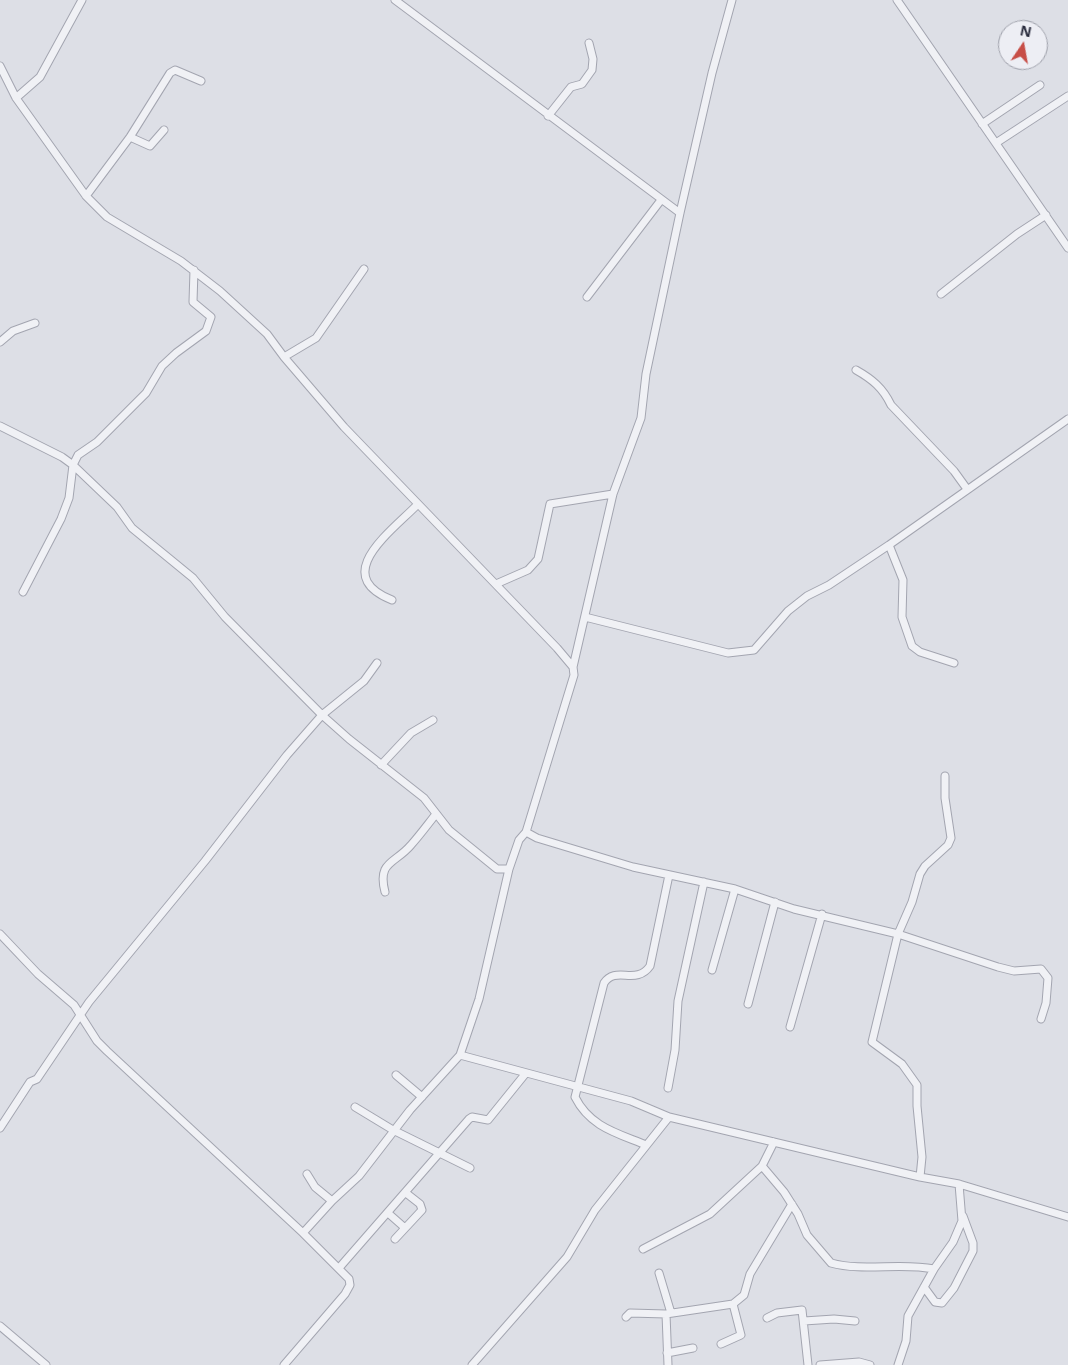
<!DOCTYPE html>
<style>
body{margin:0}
#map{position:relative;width:1068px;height:1365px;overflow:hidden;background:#dddfe6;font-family:"Noto Sans",sans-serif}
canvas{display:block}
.north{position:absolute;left:998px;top:20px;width:50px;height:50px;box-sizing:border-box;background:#edeef4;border:1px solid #9ea0aa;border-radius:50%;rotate:12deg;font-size:14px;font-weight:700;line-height:20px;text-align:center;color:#282b3c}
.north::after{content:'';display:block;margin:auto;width:18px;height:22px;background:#c74e47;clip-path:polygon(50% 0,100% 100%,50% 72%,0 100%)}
</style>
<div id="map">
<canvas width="1068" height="1365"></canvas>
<div class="north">N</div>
</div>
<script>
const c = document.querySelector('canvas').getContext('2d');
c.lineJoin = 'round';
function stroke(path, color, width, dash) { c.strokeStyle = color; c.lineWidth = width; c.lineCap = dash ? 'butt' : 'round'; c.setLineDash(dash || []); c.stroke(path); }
const street = new Path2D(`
 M395 0 680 213
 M897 0 1068 248
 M0 66 16 98 86 196 107 217 181 261 220 291 267 334 284 357 344 427 557 648 573 667
 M16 98 40 77 82 0
 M548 116 571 87 582 84 592 70 593 59 589 43
 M982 124 1040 85
 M130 137 150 146 164 130
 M996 143 1068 96
 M86 196 130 137 170 73 175 70 201 81
 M941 294 1017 234 1046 215
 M587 297 661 200
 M0 342 13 331 35 323
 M284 357 316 338 364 269
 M856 370C872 379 883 388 891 405L954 471 967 489
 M0 426 62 457 73 465 117 507 132 528 193 578 225 617 322 715 349 739 424 798 449 830 497 869H509
 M889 545 903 580 902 617 912 646 920 652 954 663
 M496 584 528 570 538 559 550 504 613 494
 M23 592 61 519 69 498 73 465 78 455 97 442 146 393 162 366 176 353 206 331 211 317 193 302 194 270
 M392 600C329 575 392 531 418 504
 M585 617 728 653 754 650 788 611 807 596 829 585 889 545 1068 419
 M381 765 411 733 433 720
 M526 832 537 838 633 867 735 889 794 909 898 934 998 967 1014 971 1041 969 1048 978 1046 1003 1041 1019
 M385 892C377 861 395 864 411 845 420 835 428 824 436 814
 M0 934 38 974 74 1005 97 1041 107 1051 303 1233 349 1279 350 1285 345 1294 284 1365
 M712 970 735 889
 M748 1004 775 902
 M790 1027 822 914
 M460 1055 631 1101 669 1117 920 1177 959 1184 1068 1217
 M396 1075 422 1097
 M668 1088 675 1050 678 1001 704 882
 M355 1107 393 1130 470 1168
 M0 1128 30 1082 37 1079 89 1002 205 861 287 755 322 715 364 681 377 663
 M646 1145C617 1133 590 1127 575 1097L604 983C616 965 636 986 650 966L669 875
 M762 1166 784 1192 798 1214 807 1235 831 1263C864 1272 900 1262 934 1269
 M307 1174 315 1187 332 1201
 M920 1177 922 1157 917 1106V1085L902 1064 872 1042 898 934 912 902 920 874 925 866 948 845 951 838 945 798V776
 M388 1213 405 1228
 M303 1233 332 1201 359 1176 410 1110 460 1055 479 999 509 869 519 840 526 832 574 675 573 667 613 494 641 418 646 374 680 213 712 73 732 0
 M395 1239 422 1210 420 1204 406 1193
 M643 1249 710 1214 762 1166 774 1142
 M339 1268 469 1119 472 1117 488 1120 526 1073
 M659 1273 671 1313
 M924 1287 935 1302 942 1303 954 1288 973 1251V1243L963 1216
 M626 1317 630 1313 666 1314
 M767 1318 777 1313 802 1310 808 1365
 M804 1321 834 1319 855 1321
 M0 1326 46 1365
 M721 1344 741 1335 733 1304
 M667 1353 693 1348
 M472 1365 567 1257 595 1210 669 1117
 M668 1365 666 1314 733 1304 744 1295 750 1274 792 1204
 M820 1365 859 1362 870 1365
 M898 1365 906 1341 908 1316 934 1269 953 1242 962 1221 959 1184`);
stroke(street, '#a3a5b0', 9);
stroke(street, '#f0f1f5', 7);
</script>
